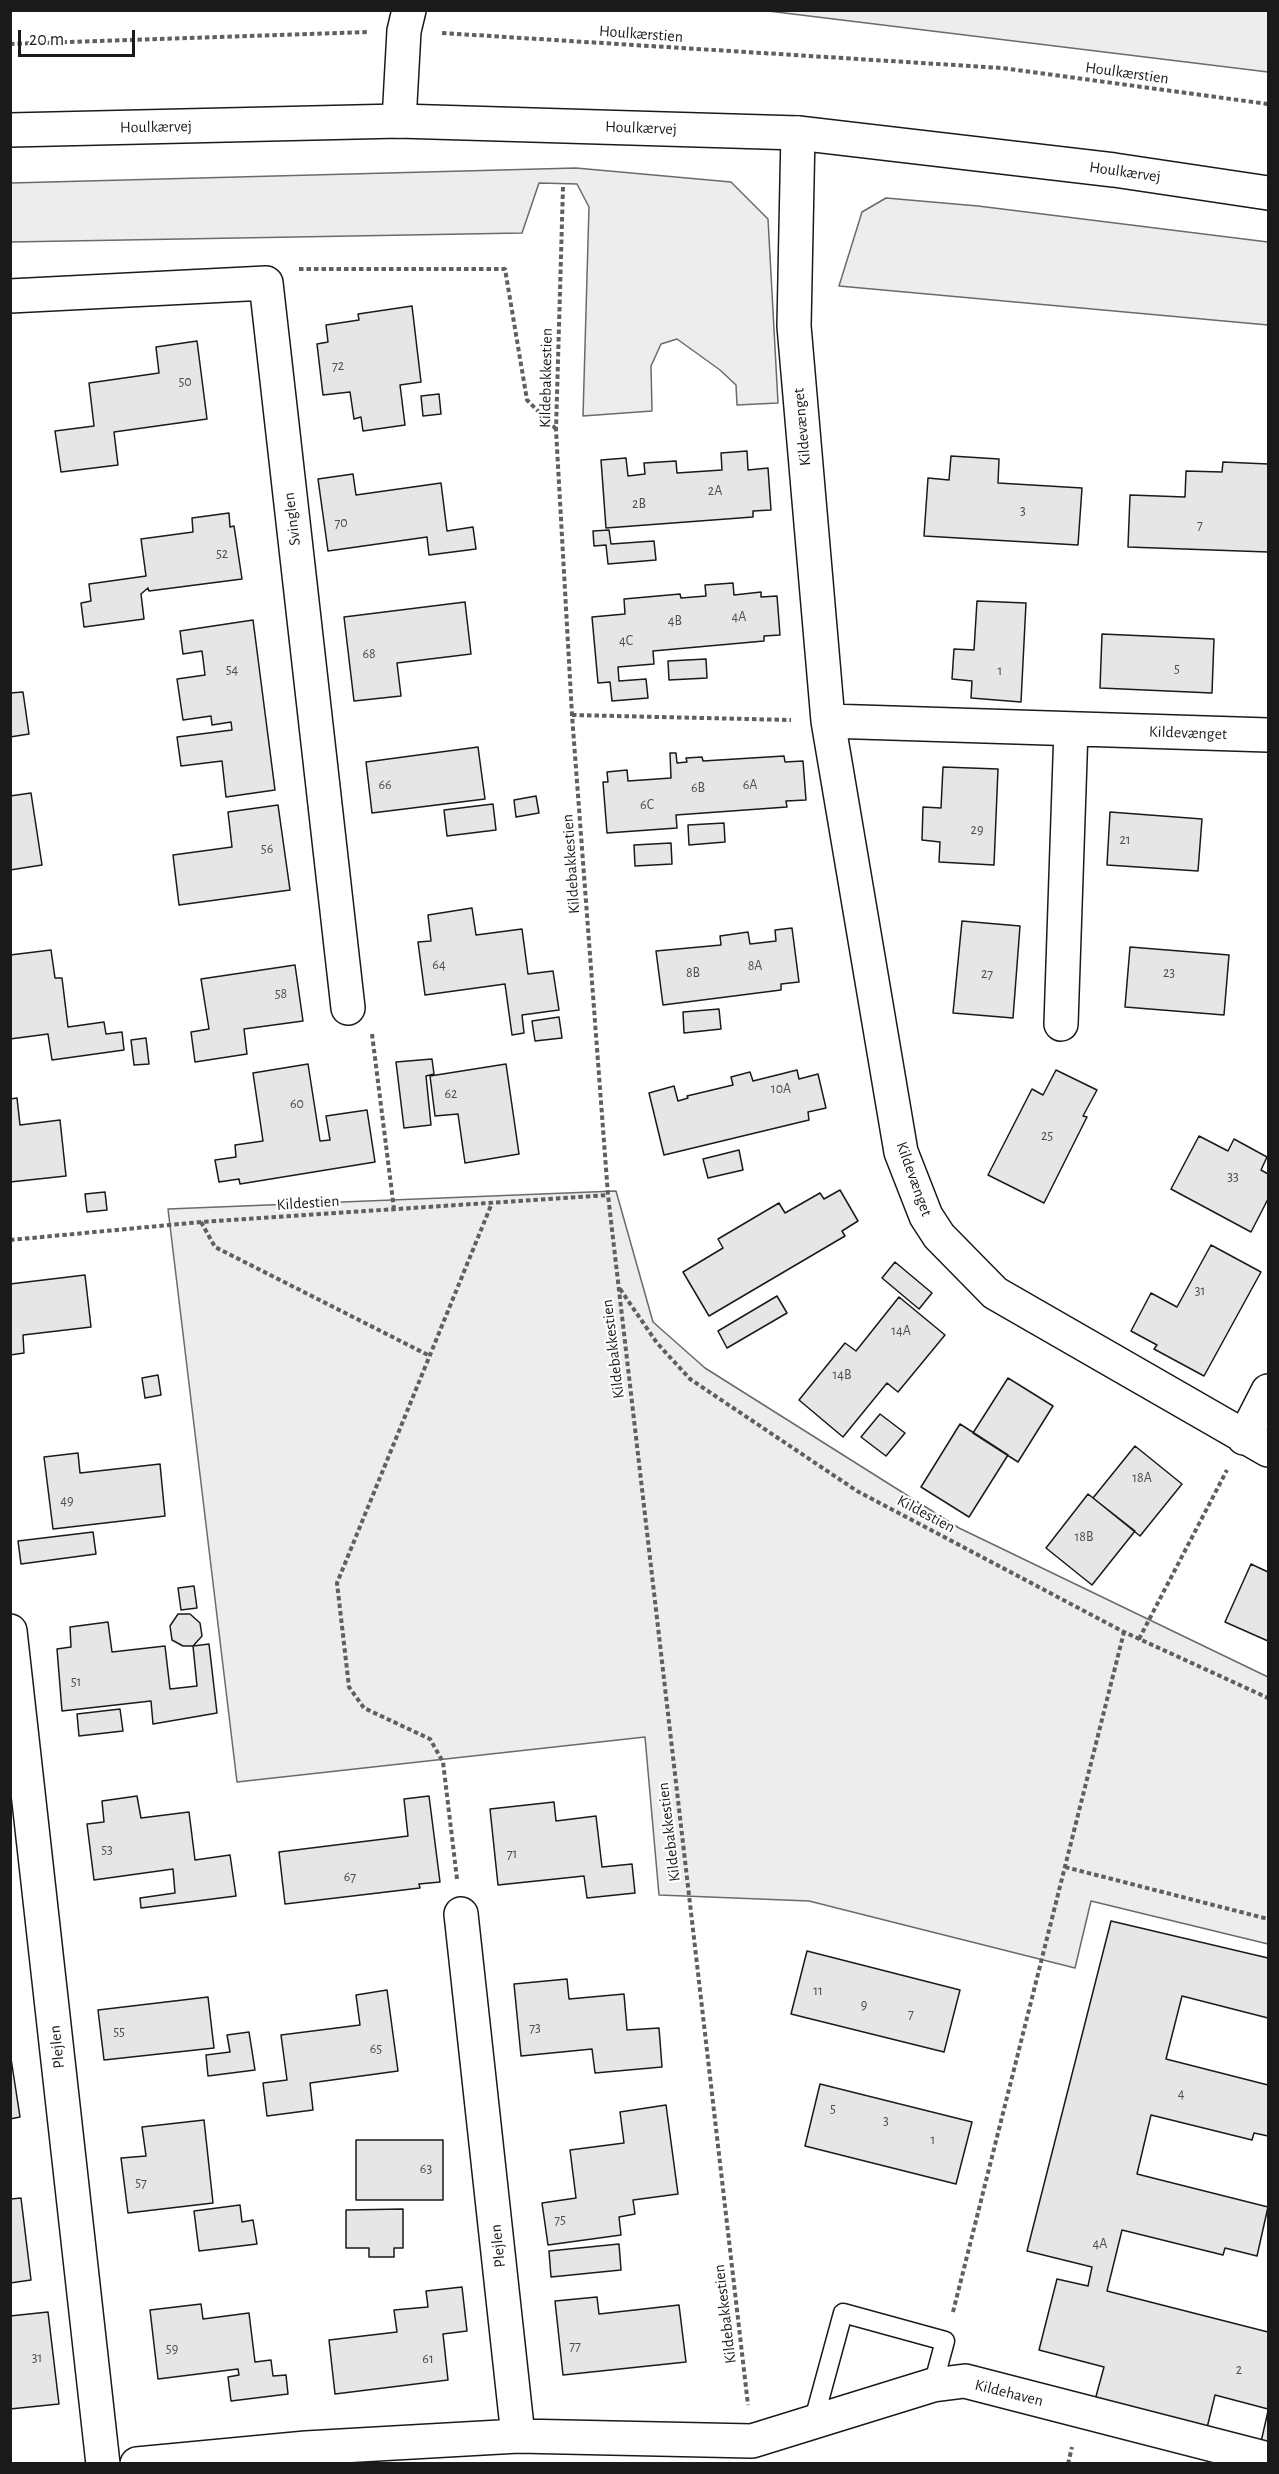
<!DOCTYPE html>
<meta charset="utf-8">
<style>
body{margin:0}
#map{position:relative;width:1279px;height:2474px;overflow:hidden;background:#fff;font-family:"Alegreya Sans",sans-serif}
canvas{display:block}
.frame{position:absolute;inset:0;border:12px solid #1a1a1a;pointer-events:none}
.scale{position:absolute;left:18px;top:30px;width:117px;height:27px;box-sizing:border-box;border:3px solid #1a1a1a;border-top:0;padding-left:8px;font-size:18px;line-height:21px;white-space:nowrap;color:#1a1a1a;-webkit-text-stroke:4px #fff;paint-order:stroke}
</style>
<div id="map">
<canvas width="1279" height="2474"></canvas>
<div class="frame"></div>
<div class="scale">20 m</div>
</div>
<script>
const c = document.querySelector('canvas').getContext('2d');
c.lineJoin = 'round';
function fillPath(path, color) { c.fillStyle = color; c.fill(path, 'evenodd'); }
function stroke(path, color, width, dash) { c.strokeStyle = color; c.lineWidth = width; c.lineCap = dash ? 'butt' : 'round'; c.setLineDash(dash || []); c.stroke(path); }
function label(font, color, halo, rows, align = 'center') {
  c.font = font + ' "Alegreya Sans",sans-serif'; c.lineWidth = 4.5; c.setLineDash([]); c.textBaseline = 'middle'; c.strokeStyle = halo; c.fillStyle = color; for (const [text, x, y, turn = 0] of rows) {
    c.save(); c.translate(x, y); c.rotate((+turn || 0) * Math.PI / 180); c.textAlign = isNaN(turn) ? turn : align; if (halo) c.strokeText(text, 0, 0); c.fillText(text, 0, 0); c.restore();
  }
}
const built = new Path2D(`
 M768 11H1268V72Z
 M576 168 731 182 768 219 778 403 737 405 736 385 720 370 677 339 661 344 651 366 652 411 583 416 589 207 577 184 539 183 522 233 11 242V183Z
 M886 198 978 206 1268 242V325L839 286 862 212Z
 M616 1191 653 1322 705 1368 959 1528 1268 1677V1944L1091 1901 1075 1968 809 1901 659 1895 645 1737 237 1782 168 1209Z`);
fillPath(built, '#ededed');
stroke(built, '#6a6a6a', 1.5);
const building = new Path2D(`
 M412 306 421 382 400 385 405 425 363 431 361 417 354 419 350 392 323 395 317 344 328 342 326 325 359 320 358 314Z
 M197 341 207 419 114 432 118 465 61 472 55 431 94 426 89 383 159 373 156 347Z
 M439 394 441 414 423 416 421 396Z
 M747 451 748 470 768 468 771 510 753 511V517L606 528 601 460 626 458 628 476 645 474 644 463 676 461 677 473 722 470 721 453Z
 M951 456 999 459 998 483 1082 488 1078 545 924 536 928 478 949 480Z
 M1223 462 1268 464V552L1128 547 1130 495 1185 497 1186 471 1222 472Z
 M353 474 356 495 441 483 447 531 473 527 476 549 429 555 427 537 328 551 318 479Z
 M229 513 230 527 234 526 242 579 149 591 148 588 141 594 144 619 84 627 81 603 91 601 89 584 146 576 141 539 193 532 192 518Z
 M609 530 611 544 654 541 656 560 608 564 606 545 594 546 593 531Z
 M733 583 734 595 761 592V597L777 596 780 635 764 636V641L653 651 654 664 618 667 619 681 646 679 648 698 612 701 610 682 598 683 592 617 625 614 624 599 680 594 681 598 706 596 705 585Z
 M977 601 1026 603 1021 702 971 698 972 681 952 679 954 649 974 650Z
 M465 602 471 654 397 663 401 696 354 701 344 617Z
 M253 620 275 790 226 797 222 761 181 766 177 737 232 730 231 722 212 725 211 716 183 720 177 679 205 675 202 651 183 654 180 631Z
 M1102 634 1214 639 1212 693 1100 688Z
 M706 659 707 678 669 680 668 661Z
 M23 692 29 734 10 737V693Z
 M478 747 485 799 372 813 366 762Z
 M670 753H676L677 763 687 762 686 758 702 757 703 761 784 756 785 762 803 761 806 800 786 801 787 807 676 815 677 828 607 833 603 782H608L607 772 627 770 628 781 671 778Z
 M943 767 998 769 994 865 939 862 940 842 922 840 923 807 941 808Z
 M31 793 42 865 10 870V796Z
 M536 796 539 813 516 817 514 800Z
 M493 804 496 830 447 836 444 810Z
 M278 805 290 890 179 905 173 855 232 847 228 812Z
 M1110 812 1202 819 1198 871 1107 865Z
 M724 823 725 842 689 845 688 825Z
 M671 843 672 864 635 866 634 845Z
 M472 908 476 935 522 929 528 974 553 971 559 1010 522 1015 524 1033 512 1035 505 984 425 995 418 942 431 941 428 915Z
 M962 921 1020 926 1013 1018 953 1013Z
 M792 928 799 982 781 984V990L663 1005 656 951 721 945 720 936 748 932 750 944 776 941 775 930Z
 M1130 947 1229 955 1224 1015 1125 1007Z
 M51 950 55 978H62L68 1027 104 1022 106 1034 122 1032 124 1050 52 1060 48 1034 10 1039V955Z
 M295 965 303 1021 244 1029 247 1054 195 1062 191 1032 209 1029 201 979Z
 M719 1009 721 1029 684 1033 683 1012Z
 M559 1017 562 1038 535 1041 532 1021Z
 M146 1038 149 1064 134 1065 131 1040Z
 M432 1059 434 1074 426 1076 431 1125 404 1128 396 1062Z
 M308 1064 320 1141 330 1140 326 1116 367 1110 375 1162 240 1184 239 1179 219 1182 215 1160 236 1157 235 1145 263 1141 253 1073Z
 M506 1064 519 1154 465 1163 458 1114 435 1116 430 1076Z
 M797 1070 799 1079 818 1074 826 1108 808 1112 809 1120 664 1155 649 1093 674 1086 678 1101 688 1098 687 1096 733 1085 731 1077 750 1072 753 1081Z
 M1056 1070 1097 1090 1083 1116 1087 1117 1044 1203 988 1175 1032 1089 1043 1095Z
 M17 1098 20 1125 60 1120 66 1176 10 1182V1099Z
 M1199 1136 1228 1151 1234 1139 1267 1157 1261 1170 1268 1174V1199L1251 1232 1171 1189Z
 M739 1150 743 1170 708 1178 703 1159Z
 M840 1190 858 1221 842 1231 845 1236 709 1316 683 1272 723 1248 718 1239 779 1203 785 1213 820 1193 824 1199Z
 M105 1192 107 1210 87 1212 85 1194Z
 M1211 1245 1261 1272 1204 1376 1154 1349 1157 1345 1131 1331 1151 1293 1177 1307Z
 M895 1262 932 1293 919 1309 882 1278Z
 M85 1275 91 1327 23 1335 24 1353 10 1355V1284Z
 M777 1296 787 1313 727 1348 718 1331Z
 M899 1297 945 1335 898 1392 887 1383 843 1437 799 1400 845 1343 856 1351Z
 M158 1375 161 1395 145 1398 142 1378Z
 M1008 1378 1053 1406 1018 1462 973 1433Z
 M880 1414 905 1433 886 1456 861 1437Z
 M960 1424 1008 1455 969 1517 921 1487Z
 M1135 1446 1182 1484 1140 1536 1093 1498Z
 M78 1453 80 1473 160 1464 165 1516 53 1529 44 1457Z
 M1088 1494 1135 1531 1092 1585 1046 1548Z
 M93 1532 96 1554 21 1564 18 1541Z
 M1251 1564 1268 1572V1641L1225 1622Z
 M194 1586 197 1608 181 1610 178 1588Z
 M178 1614H190L200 1623 202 1636 193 1646H183L172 1640 170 1626Z
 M108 1622 112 1652 165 1646 170 1689 197 1686 193 1646 209 1644 217 1713 153 1724 151 1701 62 1711 57 1649 71 1647 70 1627Z
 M120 1709 123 1731 79 1736 77 1714Z
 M137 1796 141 1818 189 1812 195 1860 230 1855 236 1896 141 1908 140 1898 175 1893 173 1869 94 1880 87 1824 104 1822 102 1801Z
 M429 1796 440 1882 419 1884 420 1888 285 1904 279 1852 408 1836 404 1799Z
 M554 1802 556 1821 596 1816 602 1867 632 1864 635 1893 587 1898 584 1876 498 1885 490 1809Z
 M1111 1921 1268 1958V2018L1182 1996 1166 2059 1268 2085V2136L1254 2133 1252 2140 1151 2115 1137 2174 1268 2207 1257 2256 1225 2248 1223 2255 1122 2230 1107 2291 1268 2332V2409L1215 2395 1207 2428 1095 2400 1104 2367 1039 2350 1057 2279 1088 2286 1092 2267 1027 2251Z
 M807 1951 960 1990 944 2052 791 2014Z
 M567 1979 569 1999 624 1994 627 2030 659 2028 662 2067 595 2073 592 2049 521 2056 514 1984Z
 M387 1990 398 2071 310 2083 313 2110 267 2116 263 2083 287 2080 281 2035 360 2025 356 1995Z
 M208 1997 214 2048 104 2060 98 2010Z
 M249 2032 255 2070 208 2076 206 2055 230 2052 227 2035Z
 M10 2052 20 2117 10 2119Z
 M820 2084 972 2122 956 2184 805 2146Z
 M666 2105 678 2194 633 2200 635 2214 619 2217 621 2235 548 2245 542 2203 576 2198 570 2150 624 2143 620 2112Z
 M204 2120 213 2203 128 2213 121 2158 146 2156 142 2127Z
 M356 2140H443V2200H356Z
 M10 2194 11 2199 21 2198 31 2280 10 2283Z
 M240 2205 242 2222 253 2220 257 2244 199 2251 194 2211Z
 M403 2209V2248H394V2257H369V2248H346V2210Z
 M619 2244 621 2270 551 2277 549 2251Z
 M462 2287 467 2331 443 2334 448 2380 335 2394 329 2340 397 2332 394 2310 428 2307 426 2291Z
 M597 2297 599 2314 679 2305 686 2362 563 2375 555 2301Z
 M201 2304 203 2319 249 2313 255 2362 271 2360 273 2376 286 2375 288 2394 231 2401 228 2377 239 2375 238 2369 158 2379 150 2310Z
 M48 2312 59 2404 10 2409V2316Z
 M1268 2411V2444L1261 2442Z`);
fillPath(building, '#e6e6e6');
stroke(building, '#1a1a1a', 1.5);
const lane = new Path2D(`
 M813 2423 843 2313 945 2341 933 2385`);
const street = new Path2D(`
 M399 121 404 31 409 10
 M798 133 794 326 828 721 901 1152 926 1216 939 1236 995 1293 1268 1450
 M10 296 266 283 348 1008
 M828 721 1268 735
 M1061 1024 1071 729
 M1244 1438 1268 1391
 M10 1631 103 2464
 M461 1914 518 2436
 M137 2464 306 2448 518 2436 752 2441 933 2385 965 2381 1268 2459`);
const secondary = new Path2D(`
 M10 130 399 121 798 133 1114 170 1268 193`);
stroke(lane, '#1a1a1a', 21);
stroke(street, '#1a1a1a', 36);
stroke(secondary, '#1a1a1a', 36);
stroke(new Path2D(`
 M442 33 1002 68 1268 104
 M10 44 368 32
 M563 187 556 430 572 715 608 1195 748 2405
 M299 269H505L527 400 556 429
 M572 715 791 720
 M372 1034 394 1209
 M201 1222 215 1247 430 1356
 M10 1240 201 1222 608 1195
 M620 1289 657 1343 690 1379 857 1491 1124 1632 1268 1698
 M1139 1639 1227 1470
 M1065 1867 1268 1919
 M457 1879 443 1762 430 1739 364 1708 349 1687 337 1583 492 1203
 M953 2312 1124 1632
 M1068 2464 1072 2447`), '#5f5f5f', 4, [4.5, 3]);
stroke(lane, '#fff', 18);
stroke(street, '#fff', 33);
stroke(secondary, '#fff', 33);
label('14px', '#4d4d4d', null, [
 ["72",338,366],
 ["50",185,382],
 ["2A",715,491],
 ["2B",639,504],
 ["3",1023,511],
 ["70",341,523],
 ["7",1200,525],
 ["52",222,554],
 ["4A",739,617],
 ["4B",675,621],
 ["4C",626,641],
 ["68",369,654],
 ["5",1177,669],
 ["54",232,670],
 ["1",1000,671],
 ["66",385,785],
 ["6A",750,785],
 ["6B",698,788],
 ["6C",647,805],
 ["29",977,830],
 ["21",1125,840],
 ["56",267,849],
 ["64",439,965],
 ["8A",755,966],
 ["8B",693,973],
 ["23",1169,973],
 ["27",987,974],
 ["58",281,994],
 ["10A",781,1089],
 ["62",451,1094],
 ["60",297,1104],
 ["25",1047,1136],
 ["33",1233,1177],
 ["31",1200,1291],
 ["14A",901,1331],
 ["14B",842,1375],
 ["18A",1142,1478],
 ["49",67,1501],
 ["18B",1084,1537],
 ["51",76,1682],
 ["53",107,1850],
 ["71",512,1854],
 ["67",350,1877],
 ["11",818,1991],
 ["9",864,2005],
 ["7",911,2014],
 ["73",535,2028],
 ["55",119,2032],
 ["65",376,2049],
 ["4",1181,2094],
 ["5",833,2109],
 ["3",886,2121],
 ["1",933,2140],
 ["63",426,2169],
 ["57",141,2183],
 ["75",560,2220],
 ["4A",1100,2244],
 ["77",575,2346],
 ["59",172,2349],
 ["31",37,2358],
 ["61",428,2359],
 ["2",1239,2370]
]);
label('16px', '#1a1a1a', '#fff', [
 ["Houlkærstien",641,34,4],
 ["Houlkærstien",1127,73,8],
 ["Houlkærvej",156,127,-1],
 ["Houlkærvej",641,128,2],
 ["Houlkærvej",1125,172,8],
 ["Kildebakkestien",546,378,-89],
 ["Kildevænget",802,427,-95],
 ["Svinglen",292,519,-97],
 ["Kildevænget",1188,733,2],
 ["Kildebakkestien",571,864,-94],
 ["Kildevænget",914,1179,70],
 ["Kildestien",308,1203,-4],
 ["Kildebakkestien",613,1349,-97],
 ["Kildestien",926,1514,28],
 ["Kildebakkestien",669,1832,-97],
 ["Plejlen",57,2047,-96],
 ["Plejlen",498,2246,-96],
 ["Kildebakkestien",725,2314,-97],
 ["Kildehaven",1009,2393,14]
]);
</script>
